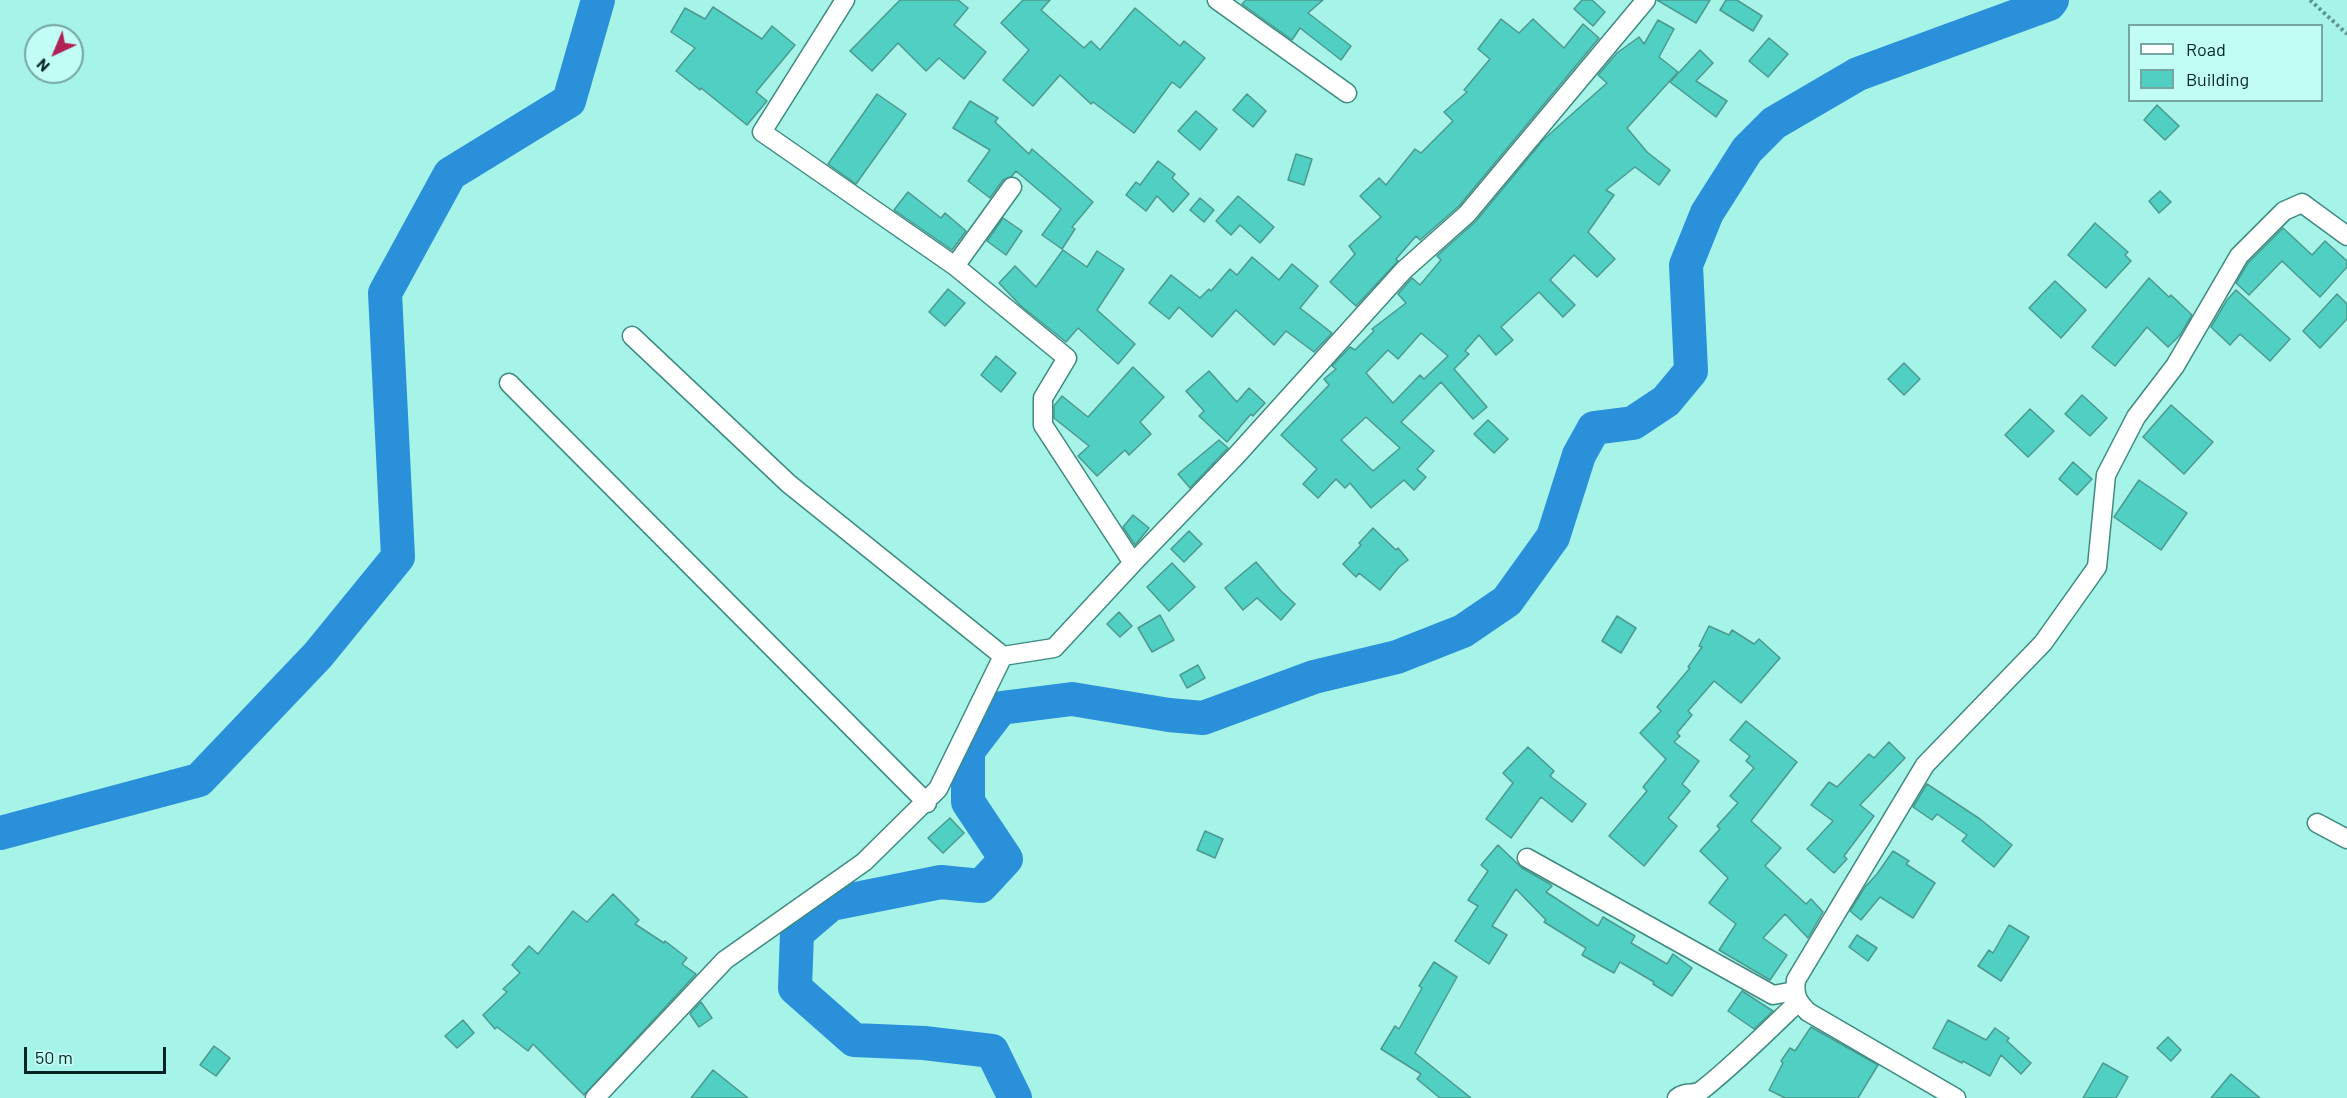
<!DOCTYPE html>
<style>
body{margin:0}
#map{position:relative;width:2347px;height:1098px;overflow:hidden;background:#a6f3e8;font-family:Barlow,sans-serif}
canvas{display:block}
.legend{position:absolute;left:2128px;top:24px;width:195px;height:78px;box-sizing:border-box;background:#c1fdf4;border:2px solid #75a69f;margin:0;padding:8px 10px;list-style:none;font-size:18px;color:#032420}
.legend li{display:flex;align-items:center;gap:12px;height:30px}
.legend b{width:30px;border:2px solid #75a69f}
.north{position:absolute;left:24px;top:24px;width:60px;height:60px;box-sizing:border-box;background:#c1fdf4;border:2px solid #75a69f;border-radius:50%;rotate:224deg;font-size:16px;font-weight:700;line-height:24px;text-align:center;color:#032420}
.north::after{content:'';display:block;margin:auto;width:21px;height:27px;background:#b12156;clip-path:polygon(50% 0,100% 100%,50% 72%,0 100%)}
.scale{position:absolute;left:24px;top:1047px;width:142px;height:27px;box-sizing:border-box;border:3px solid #032420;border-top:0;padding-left:8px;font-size:18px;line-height:21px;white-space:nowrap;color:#032420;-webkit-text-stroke:4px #c1fdf4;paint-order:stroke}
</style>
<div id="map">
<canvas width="2347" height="1098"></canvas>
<ul class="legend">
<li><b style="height:8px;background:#fff"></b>Road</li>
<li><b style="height:16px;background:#4fd0c2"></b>Building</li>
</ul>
<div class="north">N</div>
<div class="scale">50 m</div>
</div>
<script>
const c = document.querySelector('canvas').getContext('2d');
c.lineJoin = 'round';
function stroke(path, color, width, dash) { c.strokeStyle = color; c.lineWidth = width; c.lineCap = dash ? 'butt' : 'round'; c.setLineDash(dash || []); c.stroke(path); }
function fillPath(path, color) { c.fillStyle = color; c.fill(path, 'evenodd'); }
stroke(new Path2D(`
 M0 833 199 780 318 655 398 557 385 293 450 174 569 101 598 0
 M1015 1098 992 1051 924 1043 854 1040 795 988 797 933 831 904 941 882 981 886 1006 859 968 802V751L1001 708 1072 699 1169 715 1203 718 1314 677 1397 657 1463 631 1507 601 1553 537 1579 455 1594 428 1633 423 1666 401 1691 371 1686 265 1707 213 1747 150 1774 123 1858 74 2049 4 2052 0`), '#2990d9', 34);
const building = new Path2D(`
 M900 0H958L968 8 954 25 986 52 964 79 939 58 926 71 898 43 872 71 850 51Z
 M1023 0H1050L1041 10 1084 48 1091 41 1100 50 1135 8 1180 46 1184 41 1205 58 1180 88 1172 82 1134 133 1093 102 1091 104 1060 75 1033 106 1003 80 1029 50 1001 23Z
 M1246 0H1323L1308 13 1351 46 1341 60 1300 28 1292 40 1242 4Z
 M1582 0H1592L1605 12 1593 26 1574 9Z
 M1657 0H1710L1696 23Z
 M1726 0H1737L1762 16 1753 31 1720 10Z
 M713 7 762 39 772 26 795 45 756 92 767 101 747 125 701 88 700 90 676 71 695 48 671 32 685 8 705 19Z
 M1501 19 1519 33 1533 19 1564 48 1583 24 1599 38 1459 206 1420 240 1416 236 1396 259 1398 261 1356 306 1330 282 1355 254 1349 246 1381 217 1360 196 1379 178 1386 185 1415 149 1421 153 1453 121 1444 112 1467 92 1464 90 1490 59 1478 49Z
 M1658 20 1674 29 1659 57 1678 72 1627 128 1647 152 1670 170 1659 185 1635 167 1606 190 1614 195 1588 232 1615 259 1597 277 1574 255 1550 280 1575 305 1563 317 1539 292 1501 327 1513 340 1496 355 1479 335 1465 351 1469 354 1454 369 1487 407 1473 419 1441 382 1401 422 1434 451 1417 469 1426 477 1414 490 1404 480 1371 508 1350 483 1345 488 1336 479 1318 498 1303 484 1317 469 1281 435 1329 385 1324 379 1336 369 1332 366 1350 347 1355 350 1374 331 1372 329 1406 303 1398 294 1412 278 1420 285 1441 260 1437 256 1476 221 1544 139 1607 83 1598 75 1617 53 1639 37 1644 44ZM1421 333 1448 356 1424 379 1420 375 1393 403 1366 373 1388 350 1398 359ZM1366 417 1400 448 1373 471 1341 440Z
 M1769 38 1788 54 1768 77 1749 61Z
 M1700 50 1713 63 1696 81 1727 101 1716 117 1670 82Z
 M877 94 906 114 856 184 828 164Z
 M1247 94 1266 111 1253 127 1233 110Z
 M970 101 998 118 995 122 1029 154 1032 149 1093 202 1072 227 1075 229 1062 249 1042 235 1061 209 1016 171 1012 176 1003 180 990 198 968 181 990 150 953 128Z
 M2157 105 2179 126 2165 140 2144 120Z
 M1196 111 1217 129 1200 150 1178 131Z
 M1296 154 1312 159 1304 185 1288 180Z
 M1158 161 1175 174 1172 178 1189 194 1173 212 1157 196 1146 211 1126 195 1136 182 1140 185Z
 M2160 191 2171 202 2159 213 2149 201Z
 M908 192 941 218 945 213 966 231 952 250 894 210Z
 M1238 196 1274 227 1260 243 1240 225 1231 235 1216 221Z
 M1200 198 1214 210 1204 222 1190 210Z
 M1003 218 1022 231 1006 255 987 241Z
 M2095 223 2128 252 2125 255 2131 261 2106 288 2068 255Z
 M2283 228 2312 255 2325 241 2347 261V267L2320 297 2282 261 2249 295 2236 283 2248 263Z
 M1063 250 1087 267 1097 251 1124 269 1097 310 1135 344 1118 364 1078 328 1066 342 1021 306 999 283 1015 266 1036 287Z
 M1252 257 1279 280 1292 264 1318 286 1300 308 1332 333 1314 352 1286 331 1274 345 1236 310 1212 337 1179 307 1169 319 1149 303 1171 275 1200 298 1209 289 1211 291 1230 269 1237 275Z
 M2149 278 2169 297 2171 295 2192 315 2180 335 2168 347 2147 327 2115 366 2092 347Z
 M2055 281 2086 310 2061 338 2029 308Z
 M948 289 965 303 945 326 929 312Z
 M2236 290 2290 339 2270 361 2240 334 2230 345 2211 327 2227 300Z
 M2337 294 2347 304V319L2320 348 2303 331Z
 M996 356 1016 373 1001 392 981 375Z
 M1904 363 1920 379 1904 395 1888 379Z
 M1133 367 1164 397 1140 422 1151 434 1129 455 1125 450 1097 476 1078 456 1089 446 1054 418V406L1062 396 1088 417Z
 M1209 371 1237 402 1249 388 1265 403 1253 416 1251 414 1227 442 1199 416 1204 411 1186 391Z
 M2082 395 2107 418 2090 436 2065 414Z
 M2171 405 2213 442 2184 474 2143 437Z
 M2030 409 2054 431 2028 457 2005 435Z
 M1488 420 1508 439 1494 453 1474 434Z
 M1219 440 1228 448 1190 488 1178 474Z
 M2073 462 2092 479 2077 495 2059 479Z
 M2139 480 2187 513 2161 550 2114 517Z
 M1133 515 1149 528 1135 545 1123 527Z
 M1373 528 1396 550 1398 548 1408 560 1399 567 1380 590 1359 573 1356 577 1343 564 1361 545 1359 543Z
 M1189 531 1202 544 1184 562 1171 549Z
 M1256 562 1281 591 1295 604 1281 620 1257 598 1243 610 1225 588Z
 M1172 563 1195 587 1169 611 1147 587Z
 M1119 612 1132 626 1120 637 1107 624Z
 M1160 615 1174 640 1152 652 1138 628Z
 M1617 616 1636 628 1621 653 1602 641Z
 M1709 626 1729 635 1732 630 1754 644 1759 639 1780 658 1741 703 1714 681 1688 711 1692 715 1677 733 1680 736 1674 742 1699 761 1682 784 1690 791 1668 818 1677 826 1644 866 1609 836 1647 791 1643 787 1666 759 1640 733 1661 711 1657 707 1690 668 1688 667 1702 647 1699 646Z
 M1198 665 1205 678 1187 688 1180 675Z
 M1746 721 1797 762 1751 821 1781 848 1765 866 1806 904 1811 899 1823 912 1808 938 1785 914 1763 938 1787 955 1770 980 1719 950 1736 924 1709 903 1728 878 1700 851 1720 829 1717 826 1738 803 1730 796 1754 768 1746 761 1750 756 1730 740Z
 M1889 742 1905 758 1860 805 1874 816 1844 856 1847 859 1834 873 1807 849 1833 821 1811 805 1829 782 1837 787 1869 754 1874 758Z
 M1528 747 1554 771 1550 776 1586 804 1572 822 1541 797 1511 838 1486 819 1513 783 1503 773Z
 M1927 784 1980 819 2012 845 1994 867 1962 841 1967 835 1937 814 1932 820 1913 807Z
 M950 818 964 833 943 853 928 838Z
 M1205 831 1223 839 1215 858 1197 850Z
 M1498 845 1522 868 1550 884 1552 886 1546 892 1598 926 1603 917 1635 936 1631 943 1667 964 1673 954 1692 968 1672 996 1653 984 1654 982 1620 962 1614 973 1582 955 1586 948 1544 922 1546 920 1516 889 1492 926 1507 935 1489 964 1455 941 1478 906 1468 900 1488 871 1481 865Z
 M1893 851 1909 861 1906 864 1935 883 1913 918 1880 897 1861 920 1850 911 1865 887 1877 874Z
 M613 894 639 920 635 924 664 943 665 941 687 958 682 964 696 974 584 1095 533 1044 528 1051 497 1027 495 1029 483 1015 507 992 503 989 520 973 512 965 529 946 538 954 573 911 587 922Z
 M2009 925 2029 937 2001 981 1978 966 1989 950 1993 953Z
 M1857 935 1877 948 1868 961 1849 947Z
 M1434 962 1457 977 1415 1053 1471 1098H1440L1417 1079 1421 1074 1381 1049 1395 1026 1399 1029 1422 988 1419 986Z
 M1742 991 1773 1011 1754 1029 1728 1011Z
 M701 1002 712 1018 699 1027 690 1014Z
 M463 1020 474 1033 457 1048 445 1036Z
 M1948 1020 1986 1040 1995 1028 2009 1038 2007 1041 2031 1063 2021 1074 2001 1055 1990 1076 1963 1061 1962 1063 1933 1048Z
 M1811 1027 1878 1065 1858 1098H1785L1769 1090 1783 1063 1781 1061 1790 1048 1795 1051Z
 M2168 1037 2181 1050 2171 1061 2157 1048Z
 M214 1046 230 1058 216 1076 200 1065Z
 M2103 1063 2128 1077 2116 1098H2083Z
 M713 1070 748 1098H691Z
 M2231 1074 2260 1098H2211Z`);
fillPath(building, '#4fd0c2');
stroke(building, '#4d9990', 1.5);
const street = new Path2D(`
 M845 0 762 132 955 266
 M1217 0 1347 93
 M1012 187 955 266 1067 358 1043 398V425L1133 563 1235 457 1404 270 1467 214 1646 0
 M632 336 789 484 1003 656
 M509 383 927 803
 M2317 823 2347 839
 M1527 858 1773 995 1795 991
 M595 1098 725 960 864 862 938 789 1003 656 1054 648 1133 563
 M1677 1098C1684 1091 1695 1096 1702 1090 1736 1063 1767 1032 1798 1002
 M1956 1098 1808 1012C1797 1001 1794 995 1796 980L1925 765 2043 643 2097 567 2106 475 2136 417 2175 366 2239 256 2284 211 2302 203 2347 236`);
stroke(street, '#3d8a81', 21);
stroke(new Path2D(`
 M2310 0 2347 34`), '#5d968e', 4, [3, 3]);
stroke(street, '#fff', 18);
</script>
